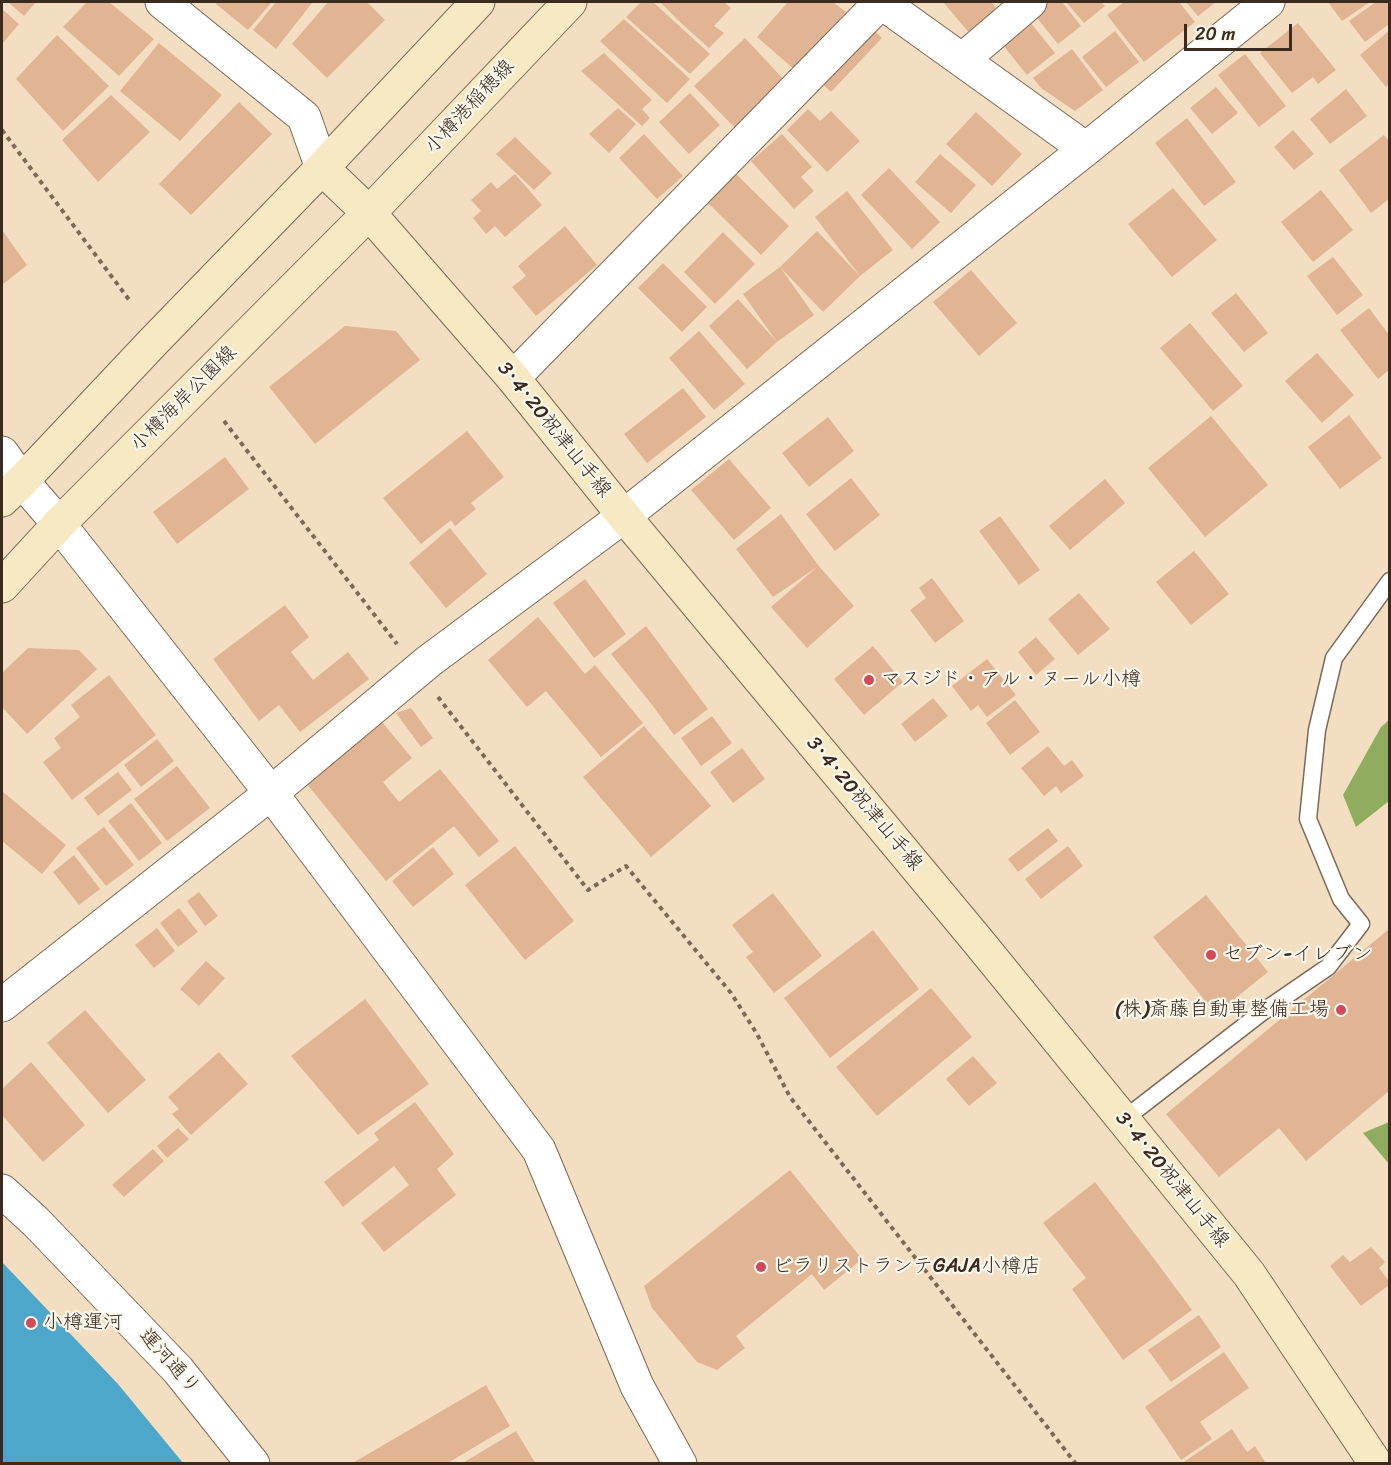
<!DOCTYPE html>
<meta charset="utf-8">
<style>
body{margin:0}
#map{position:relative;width:1391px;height:1465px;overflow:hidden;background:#f4dec1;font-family:Sriracha,sans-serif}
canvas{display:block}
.frame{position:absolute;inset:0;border:3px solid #3b2a1e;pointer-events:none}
.scale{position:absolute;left:1184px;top:24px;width:108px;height:27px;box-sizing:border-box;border:3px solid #3b2a1e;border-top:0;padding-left:8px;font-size:18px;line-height:21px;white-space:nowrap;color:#3b2a1e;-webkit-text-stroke:4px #fbf7ec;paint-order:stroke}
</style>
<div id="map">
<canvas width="1391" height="1465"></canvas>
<div class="frame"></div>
<div class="scale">20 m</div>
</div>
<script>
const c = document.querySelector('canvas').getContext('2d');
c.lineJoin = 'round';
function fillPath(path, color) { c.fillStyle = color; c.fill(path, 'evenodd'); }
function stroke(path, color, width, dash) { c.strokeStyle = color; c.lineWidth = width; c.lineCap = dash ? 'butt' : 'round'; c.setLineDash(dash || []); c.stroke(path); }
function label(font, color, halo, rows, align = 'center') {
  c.font = font + ' Sriracha,"Klee One",sans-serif'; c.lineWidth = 4.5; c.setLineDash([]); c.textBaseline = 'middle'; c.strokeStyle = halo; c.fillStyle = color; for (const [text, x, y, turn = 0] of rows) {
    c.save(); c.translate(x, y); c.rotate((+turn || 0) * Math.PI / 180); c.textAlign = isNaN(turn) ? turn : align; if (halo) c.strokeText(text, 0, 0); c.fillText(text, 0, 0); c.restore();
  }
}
fillPath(new Path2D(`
 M1389 720V801L1356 827 1343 795 1381 727Z
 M1389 1122V1164L1363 1133Z`), '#8fac5f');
fillPath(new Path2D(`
 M2 1262 118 1384 183 1463H2Z`), '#4ca7ca');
fillPath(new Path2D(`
 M8 2H36L24 16Z
 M87 2H109L154 39 119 76 63 27Z
 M218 2H272L248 30 216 4Z
 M276 2H310L312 3 276 49 253 30Z
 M328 2H367L385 20 327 78 292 44Z
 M641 2H653L710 54 690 74 626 17Z
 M660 2H724L731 8 714 26 724 33 709 48 682 24Z
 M788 2H833L846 12 795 70 757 37Z
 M943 2H991L999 12 971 35Z
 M1038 2H1062L1081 26 1058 44 1037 18 1034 22 1026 12Z
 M1066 2H1101L1105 6 1084 23Z
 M1124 2H1179L1195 22 1144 62 1107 15Z
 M1186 2H1216L1198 16Z
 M1328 2H1370L1342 21Z
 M1376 2H1389V24L1365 42 1349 21Z
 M2 9 19 24 2 44Z
 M624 19 690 79 667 103 600 41Z
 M1030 22 1055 53 1027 75 1002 44Z
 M1298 23 1336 70 1318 84 1313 77 1292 93 1260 53Z
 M869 25 882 38 831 92 817 79Z
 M1115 31 1139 62 1106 87 1082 57Z
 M1389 31V84L1386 87 1360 55Z
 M57 35 109 86 63 131 16 79Z
 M745 38 787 83 737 130 694 86Z
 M159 43 222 95 180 141 120 91Z
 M1072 49 1103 90 1075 111 1041 88 1033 78Z
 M604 53 652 100 642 109 650 118 642 126 581 71Z
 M1245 54 1286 106 1259 127 1218 75Z
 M1216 87 1238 113 1212 134 1190 108Z
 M1346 89 1367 116 1330 144 1310 119Z
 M690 93 720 125 689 154 659 122Z
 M111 95 150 132 98 182 62 140Z
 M239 102 272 134 191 215 159 184Z
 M618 108 636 124 609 153 589 134Z
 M808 109 820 121 831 111 860 141 827 172 787 130Z
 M976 112 1022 154 992 186 946 144Z
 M1187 118 1236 182 1204 206 1155 143Z
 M1293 130 1314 154 1294 170 1274 147Z
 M644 134 683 176 657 199 619 158Z
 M782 134 812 167 801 177 814 191 794 209 751 161Z
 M1384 135 1389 142V199L1371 213 1339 170Z
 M515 137 552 173 534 190 496 154Z
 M940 154 976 185 951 213 915 182Z
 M889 168 940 222 912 249 861 195Z
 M735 173 789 226 761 255 707 202Z
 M515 174 542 205 505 237 495 226 486 234 473 218 481 211 471 200 491 182 497 189Z
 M1173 188 1217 240 1172 277 1128 224Z
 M1321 190 1353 230 1313 262 1281 222Z
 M847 191 893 250 860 276 823 312 780 267 817 231 860 276 815 217Z
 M565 226 597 265 536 316 512 287 526 276 518 266Z
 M2 230 27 265 2 285Z
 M723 232 755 264 715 304 684 272Z
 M1333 257 1363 295 1337 315 1307 276Z
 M663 263 707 307 682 332 638 288Z
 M780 267 814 315 777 342 743 294Z
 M971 270 1017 323 979 356 933 302Z
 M1236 293 1268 333 1244 352 1211 313Z
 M738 299 777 342 747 369 709 326Z
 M1369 308 1389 335V370L1378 379 1340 330Z
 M1190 323 1243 386 1213 411 1160 348Z
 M345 326 396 331 420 360 315 444 269 387Z
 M699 331 745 384 714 410 669 358Z
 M1317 353 1354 395 1322 423 1285 381Z
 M683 388 706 417 647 463 624 434Z
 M1349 415 1382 458 1340 489 1308 447Z
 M1211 416 1268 485 1205 537 1148 468Z
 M828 417 854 451 809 487 782 453Z
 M467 431 504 477 471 503 476 509 455 526 451 520 421 544 383 498Z
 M225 457 249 489 177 544 153 512Z
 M729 459 771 508 734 540 691 490Z
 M851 478 880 515 835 551 806 514Z
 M1105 479 1125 503 1070 550 1049 526Z
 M781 514 818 565 854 606 807 648 771 607 817 567 773 597 736 549Z
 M1000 516 1040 570 1019 585 979 531Z
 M450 528 487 574 446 608 409 563Z
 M1194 551 1229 594 1191 625 1156 582Z
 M932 578 964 621 935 643 910 610 926 598 919 588Z
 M585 579 626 634 594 658 553 603Z
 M1079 593 1110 629 1078 655 1048 619Z
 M285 605 309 637 291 652 313 680 348 652 369 679 300 732 279 705 259 721 213 659Z
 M538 617 585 674 595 665 643 723 601 757 546 691 527 707 488 660Z
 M646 626 708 709 674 735 653 706 611 654Z
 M1036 637 1055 659 1036 675 1018 652Z
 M873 646 903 682 864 715 834 679Z
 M28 648 79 650 97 669 27 734 2 707V673Z
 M987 659 1016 695 987 717 978 705 971 711 952 686Z
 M109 675 156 735 72 800 43 762 61 748 54 738 80 717 71 705Z
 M933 698 948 716 915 742 901 724Z
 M1015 700 1040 732 1010 755 986 723Z
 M411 708 433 738 421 747 396 713Z
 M712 716 732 743 701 766 681 738Z
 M382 722 412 758 383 782 399 802 440 769 499 841 479 857 454 826 386 881 306 783Z
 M644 726 711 806 651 857 583 777Z
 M157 739 174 761 141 787 124 765Z
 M1048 746 1064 766 1072 760 1084 776 1061 793 1056 786 1044 796 1021 768Z
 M742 748 765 779 733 803 710 772Z
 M177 766 210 808 167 841 134 799Z
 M118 772 132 790 98 816 84 798Z
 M2 791 66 845 42 874 2 841Z
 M131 803 162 843 139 861 108 821Z
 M104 827 134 865 106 886 76 848Z
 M1048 828 1058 841 1018 872 1008 859Z
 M515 846 574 921 525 960 465 885Z
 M1068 846 1083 866 1041 899 1025 879Z
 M433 847 454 874 413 907 392 881Z
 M74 855 100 889 79 905 53 872Z
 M199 892 218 916 205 926 187 901Z
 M773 893 822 956 774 993 746 957 753 952 732 925Z
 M1206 895 1268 972 1216 1014 1153 937Z
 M179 908 198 932 178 947 160 923Z
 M157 928 175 951 154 968 135 945Z
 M1389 929V1091L1306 1161 1279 1128 1219 1177 1166 1114Z
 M873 930 919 989 830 1058 784 998Z
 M206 961 225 978 199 1006 180 989Z
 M931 988 972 1037 877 1116 836 1067Z
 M365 999 429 1084 358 1135 291 1056Z
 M85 1010 146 1080 108 1113 47 1043Z
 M219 1052 248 1084 191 1135 172 1114 179 1109 168 1097Z
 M973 1056 997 1083 969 1106 946 1079Z
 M31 1062 85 1125 43 1162 2 1115V1089Z
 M415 1102 454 1154 437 1169 456 1195 384 1252 361 1223 409 1185 394 1166 343 1207 324 1182 379 1140 374 1133Z
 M178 1128 189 1139 167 1158 157 1146Z
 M153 1149 164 1161 124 1197 112 1185Z
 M790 1170 862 1259 824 1290 812 1274 736 1336 745 1348 717 1370 697 1362 652 1308 644 1286Z
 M1095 1182 1155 1260 1192 1310 1123 1360 1072 1289 1086 1278 1043 1223Z
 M1371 1247 1385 1262 1379 1268 1389 1281V1285L1361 1306 1330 1266 1343 1255 1350 1262Z
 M1199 1315 1221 1347 1171 1382 1148 1350Z
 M1224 1352 1249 1388 1200 1422 1212 1439 1181 1460 1145 1407Z
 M486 1385 510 1426 446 1464H351Z
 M1232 1429 1247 1452 1255 1446 1265 1462 1263 1464H1181Z
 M516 1431 536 1464H461Z`), '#e1b494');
const service = new Path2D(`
 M1123 1120 1261 1013 1328 967 1361 924 1341 899 1308 819 1317 730 1334 658 1390 581`);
const minor = new Path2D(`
 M162 2 304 117 322 168
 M881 2 1086 149
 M962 60 1030 2
 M513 378 881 2
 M2 1005 271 793 429 661 624 516 1086 149 1268 2`);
const tertiary = new Path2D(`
 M2 453 22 481 59 524 271 793 539 1150 637 1386 680 1464
 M2 1191 36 1222 178 1370 253 1464`);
const secondary = new Path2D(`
 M322 168 369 213 513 378 624 516 977 940 1249 1274 1376 1464
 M2 500 22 481 154 341 322 168 478 2
 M2 586 59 524 369 213 570 2`);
stroke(service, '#7c6957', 19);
stroke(minor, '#7c6957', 35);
stroke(tertiary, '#7c6957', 35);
stroke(secondary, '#7c6957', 35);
stroke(new Path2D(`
 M2 130 130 301
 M224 421 397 644
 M438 697 588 890 626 866 731 993 757 1034 790 1097 1076 1464`), '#7c6957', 4, [4.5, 4.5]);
stroke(service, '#fff', 16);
stroke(minor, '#fff', 33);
stroke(tertiary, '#fff', 33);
stroke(secondary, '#f6e9c3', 33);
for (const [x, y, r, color] of [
 [869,680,6,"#d1495b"],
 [1211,955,6,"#d1495b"],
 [1341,1010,6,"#d1495b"],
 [761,1267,6,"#d1495b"],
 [31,1323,6,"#d1495b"]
]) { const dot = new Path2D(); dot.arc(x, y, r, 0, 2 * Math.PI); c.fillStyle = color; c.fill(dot); stroke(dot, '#fbf7ec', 2); }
label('20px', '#3b2a1e', '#fbf7ec', [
 ["小樽港稲穂線",470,107,-47],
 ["小樽海岸公園線",184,399,-45],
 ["3･4･20祝津山手線",554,430,51],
 ["3･4･20祝津山手線",864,804,50],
 ["3･4･20祝津山手線",1172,1180,51],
 ["運河通り",169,1362,48]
]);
label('20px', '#3b2a1e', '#fbf7ec', [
 ["マスジド・アル・ヌール小樽",881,680],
 ["セブン-イレブン",1223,955],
 ["(株)斎藤自動車整備工場",1329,1010,"right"],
 ["ビラリストランテGAJA小樽店",773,1267],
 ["小樽運河",43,1323]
], 'left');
</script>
